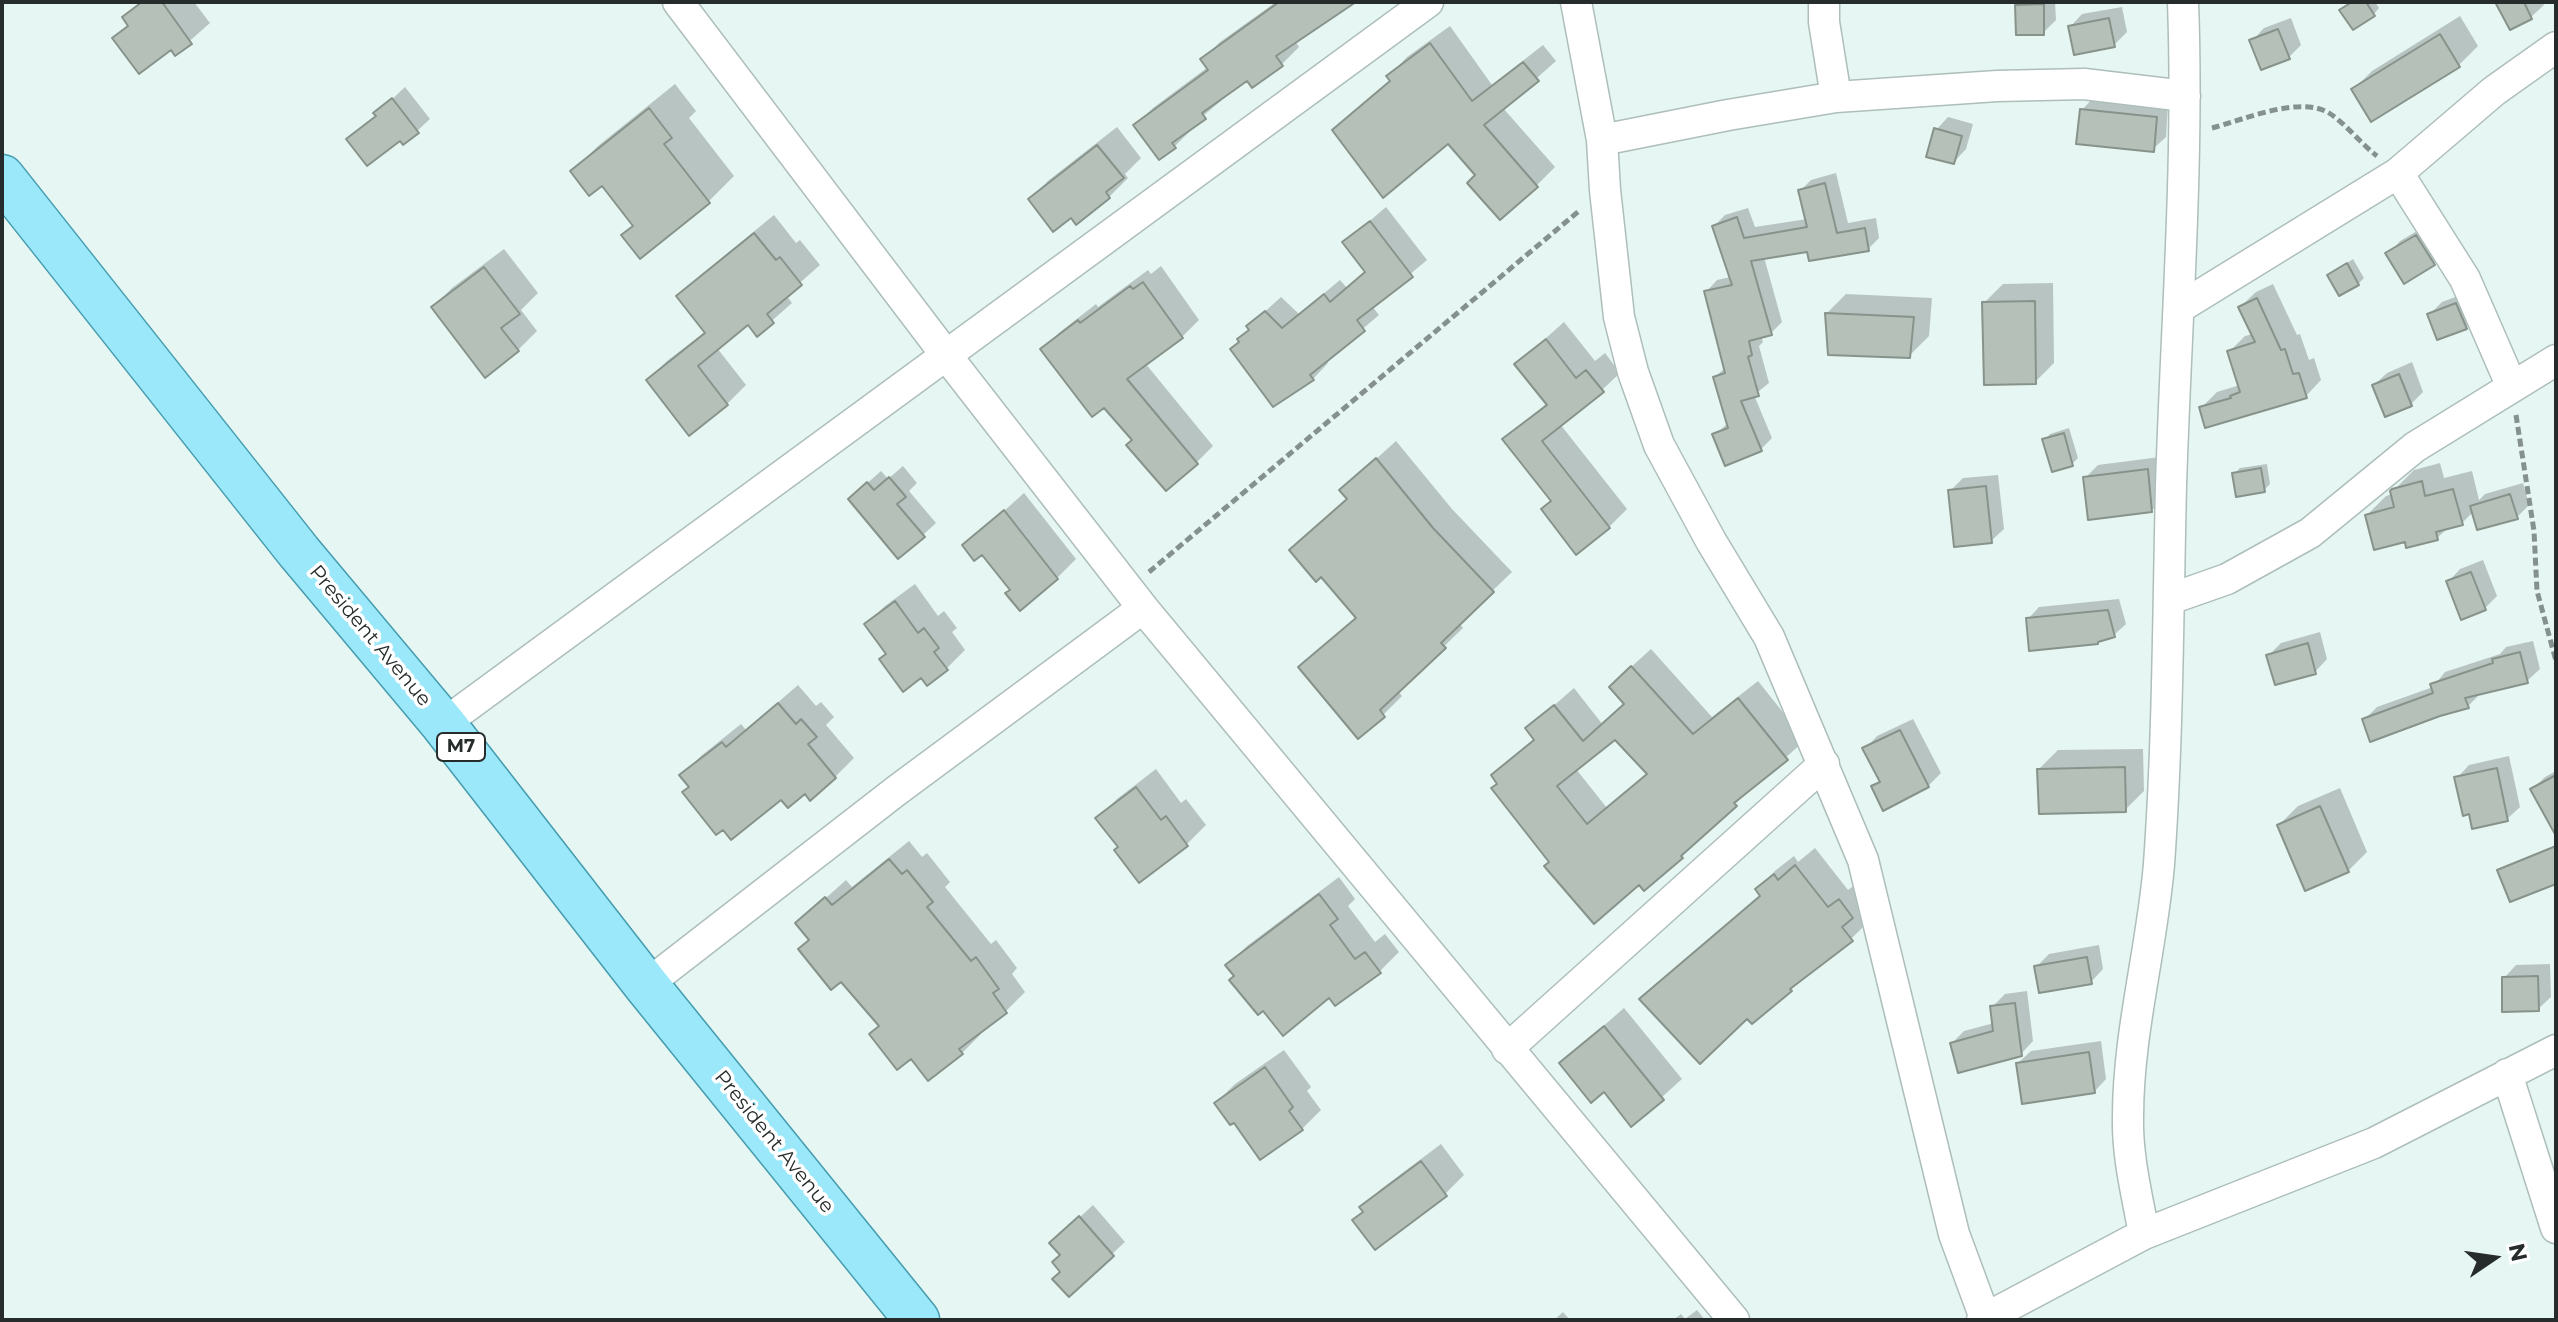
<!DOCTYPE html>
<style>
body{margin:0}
#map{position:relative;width:2558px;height:1322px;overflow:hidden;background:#e5f6f3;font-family:Montserrat,sans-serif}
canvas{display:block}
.frame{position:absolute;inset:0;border:4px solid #262c2b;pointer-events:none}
.north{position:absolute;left:2454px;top:1218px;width:80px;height:80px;-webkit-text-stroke:6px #fff;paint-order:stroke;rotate:77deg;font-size:22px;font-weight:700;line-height:32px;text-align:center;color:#262c2b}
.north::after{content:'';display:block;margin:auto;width:28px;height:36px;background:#262c2b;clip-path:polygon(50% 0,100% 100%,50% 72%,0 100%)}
</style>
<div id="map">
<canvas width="2558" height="1322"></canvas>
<div class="frame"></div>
<div class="north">N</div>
</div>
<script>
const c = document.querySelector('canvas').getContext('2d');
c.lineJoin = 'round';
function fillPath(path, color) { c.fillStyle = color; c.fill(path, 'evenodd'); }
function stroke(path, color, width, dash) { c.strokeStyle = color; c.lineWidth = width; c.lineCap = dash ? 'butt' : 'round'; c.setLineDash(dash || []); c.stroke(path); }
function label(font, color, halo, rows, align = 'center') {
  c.font = font + ' Montserrat,sans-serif'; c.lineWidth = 7; c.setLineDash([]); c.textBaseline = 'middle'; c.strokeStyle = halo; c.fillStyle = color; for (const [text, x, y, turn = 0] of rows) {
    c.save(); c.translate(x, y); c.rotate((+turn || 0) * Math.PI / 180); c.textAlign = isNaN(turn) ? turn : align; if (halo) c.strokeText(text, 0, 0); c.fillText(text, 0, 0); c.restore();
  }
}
fillPath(new Path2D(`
 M140 2H194L210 23 176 53 171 48 115 38 129 24 125 17Z
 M1276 2H1352L1295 41 1299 47 1282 64 1252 85 1248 78 1220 98 1222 100 1190 127 1192 129 1174 147 1136 125 1153 108 1208 67 1203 59 1220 42Z
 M2021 2H2055L2056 20 2043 33 2017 5Z
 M2352 2H2375L2379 8 2374 14 2347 5Z
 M2498 2H2542L2544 5 2531 17 2510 28Z
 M2122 7 2127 32 2114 45 2070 27 2082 14Z
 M2460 16 2478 46 2459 65 2372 119 2353 90 2372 71Z
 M2291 18 2301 45 2289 57 2252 41 2264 28Z
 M1450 26 1492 85 1543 45 1556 61 1503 108 1555 167 1537 185 1478 175 1448 141 1334 130 1392 79 1389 76 1407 57Z
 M675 84 696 111 689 118 734 176 709 201 640 256 624 235 634 225 602 183 573 171 598 146Z
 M405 87 430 119 417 131 400 138 349 140Z
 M2094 97 2168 105 2166 137 2153 149 2082 110Z
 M1948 117 1973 124 1966 149 1954 162 1936 130Z
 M1117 127 1141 158 1125 174 1128 178 1109 197 1072 215 1030 199 1049 180Z
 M1836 173 1848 223 1876 218 1879 238 1868 249 1809 250 1764 257 1782 322 1771 333 1761 336 1763 342 1759 346 1769 383 1754 395 1772 438 1760 450 1715 435 1728 423 1715 377 1726 367 1706 292 1717 280 1731 277 1714 226 1725 215 1748 208 1755 227 1807 219 1800 191 1811 180Z
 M1386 207 1427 260 1372 306 1379 315 1326 360 1328 363 1313 379 1240 341 1251 328 1249 326 1281 297 1299 314 1340 280 1347 288 1367 271 1345 242Z
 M774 215 796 243 800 240 820 265 786 295 792 303 757 334 748 323 717 348 746 385 727 404 648 380 667 361 706 331 678 297 697 278Z
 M2429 224 2446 251 2434 263 2388 254 2400 241Z
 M504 249 538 293 521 310 537 331 518 350 433 307 452 288Z
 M2353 259 2364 278 2358 284 2329 275Z
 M1161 266 1199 320 1182 337 1145 363 1213 446 1196 463 1134 440 1105 405 1042 350 1060 332 1096 304 1098 307 1148 270 1151 274Z
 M2053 283 2054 363 2035 382 1984 303 2003 284Z
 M2273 284 2297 335 2300 334 2309 360 2314 358 2321 380 2306 396 2201 408 2217 392 2240 385 2229 352 2245 336 2253 334 2240 307 2256 292Z
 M2469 292 2479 315 2466 327 2430 314 2442 302Z
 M1846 294 1932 298 1929 336 1909 356 1827 313Z
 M1564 322 1595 361 1605 353 1620 373 1602 390 1560 424 1627 509 1609 527 1553 500 1505 439 1547 403 1517 364Z
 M2412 362 2423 392 2411 404 2374 385 2387 373Z
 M2069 428 2078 458 2072 464 2045 440 2050 434Z
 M1396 441 1452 509 1512 572 1459 623 1463 628 1398 691 1402 696 1383 715 1300 667 1357 616 1348 498 1342 490Z
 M2160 457 2164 498 2152 510 2085 478 2098 465Z
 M2440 463 2444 478 2472 471 2479 500 2485 494 2523 483 2529 505 2517 517 2474 511 2462 523 2449 527 2437 538 2407 540 2367 515 2386 496 2393 494 2392 492 2414 470Z
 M2267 464 2270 484 2264 490 2234 474 2240 468Z
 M903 466 917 483 909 491 936 523 923 535 863 487 881 471 888 479Z
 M1998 475 2004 529 1991 541 1950 491 1963 478Z
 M1024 493 1076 559 1057 578 1012 589 982 553 965 546Z
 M2483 560 2497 596 2485 608 2448 582 2460 569Z
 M915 584 938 616 944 611 957 628 952 632 965 650 946 669 888 653 866 624 885 606Z
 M2119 599 2126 624 2114 635 2028 619 2039 607Z
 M2320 632 2327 659 2315 672 2269 655 2281 643Z
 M2533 641 2540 669 2527 681 2480 694 2468 706 2364 720 2377 707 2433 687 2445 672 2500 654 2506 647Z
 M1651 649 1712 717 1758 681 1805 740 1699 837 1682 856 1644 888 1640 882 1551 861 1493 776 1535 738 1528 728 1574 688 1603 725 1626 703 1630 668ZM1615 737 1648 773 1607 808 1576 769Z
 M798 685 816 706 821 702 834 717 826 725 854 758 835 777 811 798 805 791 781 798 691 786 682 775 701 756 741 724 746 730Z
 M1913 719 1941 773 1928 786 1873 787 1881 780 1865 749 1877 736Z
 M2143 749 2144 791 2125 810 2039 769 2058 750Z
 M2509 756 2520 807 2507 819 2457 778 2469 765Z
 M1156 769 1181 803 1186 799 1206 825 1187 844 1139 881 1120 847 1098 818 1117 799Z
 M2556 771V809L2532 790 2545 777Z
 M2340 788 2367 852 2348 871 2279 825 2298 806Z
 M909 841 922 857 927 853 950 882 945 887 991 944 996 940 1017 968 1012 974 1025 992 1006 1011 979 1031 981 1034 962 1053 881 1025 798 923 846 880 852 887Z
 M1815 848 1848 890 1859 882 1870 920 1851 939 1752 1022 1748 1016 1641 999 1761 894 1757 889 1776 870 1794 856 1798 862Z
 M1339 877 1355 899 1348 906 1375 942 1385 934 1399 952 1380 971 1330 995 1228 965 1247 946Z
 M2099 945 2103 969 2091 982 2036 967 2049 954Z
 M2550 964 2551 997 2538 1009 2504 978 2516 965Z
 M2027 991 2033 1041 2021 1054 1952 1043 1964 1031 1994 1023 1992 1007 2005 994Z
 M1624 1008 1682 1079 1632 1124 1604 1090 1561 1063Z
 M2101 1041 2106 1079 2094 1092 2018 1063 2031 1051Z
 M1284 1050 1311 1087 1307 1091 1321 1110 1302 1129 1216 1103 1235 1084Z
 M1441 1144 1464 1175 1445 1194 1364 1211 1362 1208 1381 1189Z
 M1093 1205 1125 1242 1069 1294 1063 1271 1065 1231Z
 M1697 1310 1705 1320H1673L1681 1314 1685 1319Z
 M1563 1312 1570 1320H1554Z`), '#0003');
const building = new Path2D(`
 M142 2H162L192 44 175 56 171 50 139 74 112 38 128 26 122 17Z
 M1279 2H1356L1276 56 1283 66 1252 88 1247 81 1202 113 1206 119 1172 143 1176 148 1159 160 1133 125 1208 70 1200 59Z
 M2352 2H2366L2375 16 2353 30 2339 10Z
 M2495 2H2524L2532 19 2510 30Z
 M2044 4V35H2016L2015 5Z
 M2109 18 2115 47 2074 55 2068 26Z
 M2278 29 2290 59 2261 70 2249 40Z
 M2440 34 2460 67 2371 122 2351 89Z
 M1430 43 1472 101 1523 62 1539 81 1484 125 1538 187 1500 220 1467 183 1475 175 1448 144 1383 198 1332 130 1390 81 1386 76Z
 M392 98 419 133 403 145 400 141 367 166 346 139 376 116 373 113Z
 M649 108 672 138 664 144 710 203 640 259 621 235 633 226 602 186 589 196 570 171Z
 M2080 109 2157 117 2154 152 2076 144Z
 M1934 128 1962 136 1954 164 1926 157Z
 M1097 145 1124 178 1106 192 1110 198 1076 225 1071 218 1053 232 1028 199Z
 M1825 183 1837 233 1865 228 1869 251 1809 261 1807 252 1751 261 1772 335 1749 341 1752 355 1748 357 1759 396 1741 401 1762 451 1725 466 1712 434 1728 428 1713 377 1725 373 1704 291 1732 285 1712 226 1737 217 1744 238 1807 227 1798 190Z
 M1370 221 1413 277 1357 320 1365 331 1310 375 1314 380 1273 407 1230 349 1239 342 1237 339 1249 330 1246 326 1265 311 1282 328 1324 294 1330 302 1365 272 1342 242Z
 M754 233 776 260 780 257 802 285 767 314 774 323 757 337 748 325 698 366 728 405 689 436 646 380 705 333 676 296Z
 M2416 235 2435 265 2404 284 2385 253Z
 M2347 263 2359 285 2339 296 2327 275Z
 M484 267 520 314 501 328 519 351 485 378 431 307Z
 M1143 282 1183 338 1127 379 1198 464 1166 491 1126 445 1132 440 1104 408 1092 417 1040 349 1078 320 1080 323 1130 286 1133 289Z
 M2257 298 2281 350 2285 349 2293 374 2299 373 2307 398 2205 428 2199 407 2231 398 2230 396 2240 392 2227 351 2255 342 2238 307Z
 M2035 301 2036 384 1984 385 1982 302Z
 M2456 303 2467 329 2437 340 2427 314Z
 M1825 313 1914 317 1910 358 1828 355Z
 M1546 339 1576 378 1586 370 1604 392 1542 441 1610 528 1576 555 1541 509 1551 501 1502 439 1547 405 1514 364Z
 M2399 374 2412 406 2385 417 2372 385Z
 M2064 433 2073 466 2052 472 2042 439Z
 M1376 458 1433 528 1494 592 1441 643 1446 648 1380 710 1385 717 1358 739 1298 667 1356 618 1321 577 1316 582 1289 550 1347 499 1339 490Z
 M2261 468 2265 492 2236 497 2232 473Z
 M2148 469 2152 512 2088 520 2083 477Z
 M889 477 906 497 897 504 925 537 898 559 848 499 867 482 874 490Z
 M2422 481 2425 496 2453 489 2463 525 2436 532 2438 540 2406 548 2405 542 2374 550 2365 515 2394 507 2390 491 2392 489Z
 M1986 486 1992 543 1954 547 1948 490Z
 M2510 494 2518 519 2477 530 2470 506Z
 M1004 510 1058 579 1020 611 1005 593 1010 590 982 555 974 561 962 545Z
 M2471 572 2486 610 2461 620 2446 581Z
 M895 601 918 633 924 628 939 648 934 652 948 670 927 686 921 678 903 692 879 659 886 654 864 624Z
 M2108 610 2115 637 2098 642V644L2029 651 2026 618Z
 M2308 643 2316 674 2275 685 2266 655Z
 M2520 652 2528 683 2465 698 2469 708 2440 716 2370 742 2362 719 2433 693 2430 684 2493 663 2492 659Z
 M1631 666 1693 734 1738 698 1788 760 1734 803 1737 806 1681 856 1683 858 1644 891 1639 885 1594 924 1544 866 1549 862 1491 788 1497 784 1491 775 1534 740 1525 728 1554 705 1583 741 1624 704 1609 687ZM1615 740 1647 774 1587 824 1557 786Z
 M778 703 796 724 801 719 817 737 808 744 836 778 810 801 805 794 788 808 781 800 731 840 723 830 716 835 682 792 689 787 679 775 722 742 726 747Z
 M1900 730 1929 787 1883 811 1871 786 1880 782 1862 748Z
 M2125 767 2126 812 2039 814 2037 769Z
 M2497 768 2508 821 2472 829 2469 814 2463 816 2454 777Z
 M2556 775V836L2530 789Z
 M1136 787 1161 820 1166 816 1188 846 1139 883 1114 850 1118 847 1095 818Z
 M2320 806 2349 872 2305 891 2277 825Z
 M2556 846V884L2510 902 2497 870Z
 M889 859 902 874 907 870 933 902 927 907 971 961 976 957 999 989 993 993 1007 1013 959 1049 963 1054 928 1081 911 1059 897 1070 869 1034 879 1026 841 982 831 990 798 949 809 940 795 923 825 897 832 905Z
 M1795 865 1828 907 1839 899 1853 918 1842 927 1853 941 1790 989 1792 991 1752 1024 1747 1019 1700 1064 1639 999 1760 896 1755 889 1774 874 1778 880Z
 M1319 894 1338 919 1330 925 1355 959 1365 952 1381 973 1335 1006 1329 998 1283 1036 1263 1011 1258 1015 1229 980 1234 976 1225 965Z
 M2087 957 2092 984 2039 993 2034 966Z
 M2538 976 2539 1011 2502 1012V977Z
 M2015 1003 2022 1056 1958 1073 1950 1043 1993 1031 1990 1006Z
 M1604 1026 1664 1100 1631 1127 1604 1092 1591 1103 1559 1063Z
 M2089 1052 2095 1093 2022 1104 2016 1063Z
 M1265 1067 1293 1107 1289 1111 1303 1130 1260 1160 1234 1123 1230 1125 1214 1103Z
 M1421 1161 1447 1196 1375 1250 1352 1220 1363 1212 1359 1207Z
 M1079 1216 1114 1256 1069 1297 1052 1279 1060 1272 1052 1262 1060 1255 1049 1243Z`);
fillPath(building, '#b5c1b8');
stroke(building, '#87938a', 2);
const street = new Path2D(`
 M678 2 946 355 1143 608 1734 1320
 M1576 2 1602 140 1605 190 1619 317 1633 372 1659 445 1711 541 1769 637 1863 860 1954 1234 1985 1318
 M1824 2V22L1836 97
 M1602 140 1728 115 1836 97 1997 86 2084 84 2185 96
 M2398 173 2494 91 2556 47
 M2179 308 2398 173 2465 279 2512 387
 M2170 599 2227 579 2310 533 2415 447 2556 360
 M443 724 1428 2
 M646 985 896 791 1143 608
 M1507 1049 1824 764
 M2507 1074 2556 1228
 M2144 1234C2137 1195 2127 1156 2128 1117 2128 1032 2152 949 2159 864 2168 739 2168 612 2171 486 2176 325 2189 163 2183 2
 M1982 1320 2144 1234 2374 1143 2556 1050`);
const primary = new Path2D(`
 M2 177 299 552 443 724 646 985 917 1320`);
stroke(street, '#adbebb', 33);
stroke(primary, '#469caf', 47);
stroke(new Path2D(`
 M2212 128C2243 120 2300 95 2329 113 2346 124 2360 143 2377 156
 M2516 415 2534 531 2537 591 2556 661
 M1149 572 1579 211`), '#85918f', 5, [8, 4]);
stroke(street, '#fff', 30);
stroke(primary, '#9ae8fa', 44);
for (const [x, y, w] of [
 [461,747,48]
]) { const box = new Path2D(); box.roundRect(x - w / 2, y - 14, w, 28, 6); c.fillStyle = '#fff'; c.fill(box); stroke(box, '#262c2b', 2); }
label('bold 18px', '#262c2b', null, [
 ["M7",461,747]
]);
label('20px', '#262c2b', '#fff', [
 ["President Avenue",370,636,50],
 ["President Avenue",774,1142,51]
]);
</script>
